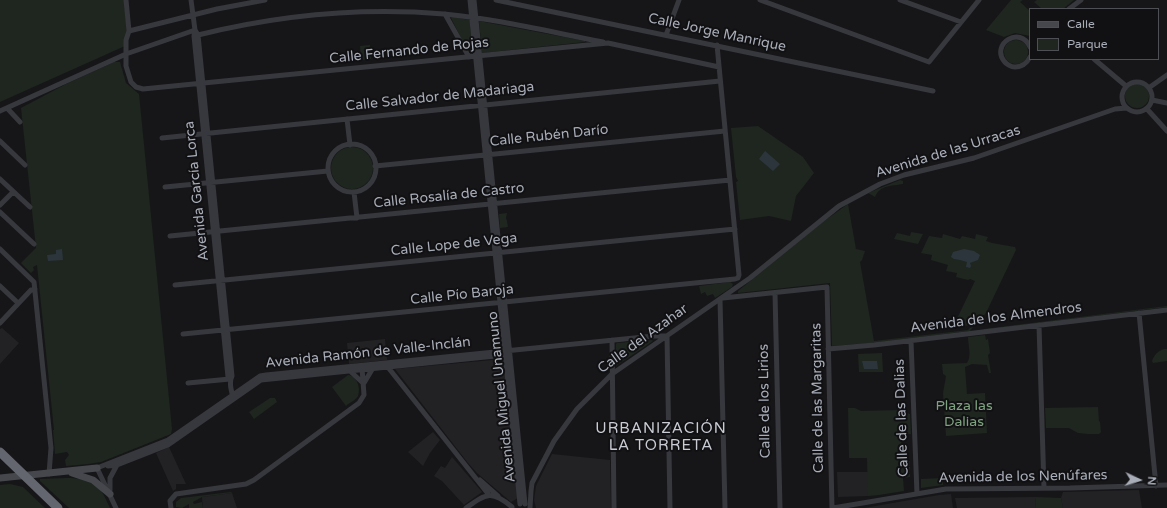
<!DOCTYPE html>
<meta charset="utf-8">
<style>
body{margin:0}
#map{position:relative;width:1167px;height:508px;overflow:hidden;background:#161618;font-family:"Varela Round",sans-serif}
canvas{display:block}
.legend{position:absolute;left:1029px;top:8px;width:130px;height:52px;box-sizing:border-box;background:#111113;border:1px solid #4d4f55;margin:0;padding:5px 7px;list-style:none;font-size:12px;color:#a8adb8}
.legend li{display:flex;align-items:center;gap:8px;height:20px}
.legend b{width:20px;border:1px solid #4d4f55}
.north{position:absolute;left:1119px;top:460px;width:40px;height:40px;-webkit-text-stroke:3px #111113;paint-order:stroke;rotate:94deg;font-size:11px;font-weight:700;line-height:16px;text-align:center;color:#a8adb8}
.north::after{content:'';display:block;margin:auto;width:14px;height:18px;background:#a8adb8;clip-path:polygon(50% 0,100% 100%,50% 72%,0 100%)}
</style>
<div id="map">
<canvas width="1167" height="508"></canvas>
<ul class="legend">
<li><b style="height:5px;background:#45474d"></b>Calle</li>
<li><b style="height:11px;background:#1e261f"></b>Parque</li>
</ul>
<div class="north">N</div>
</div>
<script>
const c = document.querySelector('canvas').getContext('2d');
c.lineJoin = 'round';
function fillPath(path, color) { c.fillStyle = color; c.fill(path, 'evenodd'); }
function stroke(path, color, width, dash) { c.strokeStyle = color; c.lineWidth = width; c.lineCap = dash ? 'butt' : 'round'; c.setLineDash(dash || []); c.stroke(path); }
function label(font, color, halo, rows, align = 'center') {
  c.font = font + ' "Varela Round",sans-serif'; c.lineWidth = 4; c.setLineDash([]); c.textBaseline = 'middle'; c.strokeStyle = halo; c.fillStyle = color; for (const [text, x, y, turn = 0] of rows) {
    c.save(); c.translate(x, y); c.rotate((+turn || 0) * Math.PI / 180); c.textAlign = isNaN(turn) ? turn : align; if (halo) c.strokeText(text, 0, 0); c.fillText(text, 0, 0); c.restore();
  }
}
fillPath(new Path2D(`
 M2 328 19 343 0 364V329Z
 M385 339 387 360 349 364 347 343Z
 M503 359 518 498 511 502 477 473 468 463 395 369Z
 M433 432 440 440 430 453 423 466 408 452Z
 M169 447 186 484H176V489L173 491 156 453Z
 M552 454 610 460 611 508H536L534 500 536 486Z
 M452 457 482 492 464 505 442 481 434 476 441 466 445 468Z
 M837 472H868V496L838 497Z
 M1139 490 1142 508H1063L1061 498 1063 492Z
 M232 493 237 508H203L202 497Z
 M951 494 953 508H864L939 495Z
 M1035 497 1036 508H957L955 498Z`), '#222225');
fillPath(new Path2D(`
 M0 0H124L127 31 125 46 0 102Z
 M1011 0H1023L1020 2 1030 11V36L1015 33 1004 37 986 30Z
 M1037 0H1074L1063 9H1042L1034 2Z
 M453 17 470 20 472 54H469L451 18Z
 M479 21 585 41V42L482 53Z
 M1004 52a12 12 0 1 1 24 0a12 12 0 1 1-24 0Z
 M370 45 371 59 361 60 360 46Z
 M114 62H120L126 83 139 94 172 429 171 434 101 462 88 464 66 466 65 460 69 455 67 452 55 454 53 430H54L37 265 33 267 34 270 31 273 21 263 36 248 21 108 66 84Z
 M1125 96a12 12 0 1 1 24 0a12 12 0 1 1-24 0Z
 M758 126 803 157 814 173 796 196 791 221 769 216 740 220 736 182 738 181 736 177 731 128Z
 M331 168a21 21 0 1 1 42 0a21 21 0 1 1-42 0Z
 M900 180 903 181V184C891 186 880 185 875 197L868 193Z
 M848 204 856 249 865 251 862 260 860 262 874 341 968 330 970 328 973 327 970 331 872 343 832 346 830 283 738 293V291L820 224Z
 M507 213 506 218 507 221 508 227 500 228 499 214Z
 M911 232 923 234 918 244 894 239 897 233 910 236Z
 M943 234 960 239 962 236 975 239 976 234 988 237 986 241 992 243 1015 247 1016 250 986 313 984 315 977 316 974 318 975 323 971 325 953 327 975 281 970 279 968 280 956 277 957 273 946 271 948 265 931 260 932 255 921 253 929 236 942 238Z
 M730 282 733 284 732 287 715 298 713 294 707 296 705 292 701 294 699 286Z
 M1167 306V307L984 330V329Z
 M985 335 986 340 988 339 990 353 988 355 991 373H989L987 365 972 364 965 367 967 394 985 393 987 433 946 436 943 393 946 376 943 374 942 364 967 363C972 356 968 345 968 337Z
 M652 340 653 341 616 366V344L617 343Z
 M1164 349H1167V361L1153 363 1152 361C1154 355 1158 351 1164 349Z
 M882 353 883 372H859L858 354Z
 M348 375C357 376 361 388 358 396 356 400 349 403 346 406L332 387Z
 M270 398H275L277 402 254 419 249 412Z
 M1098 407 1099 421 1100 422 1101 432 1099 434H1088L1078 433 1069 428H1046L1045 408Z
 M848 408H855L861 411 900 410 901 411 910 414 911 434H901L902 461H910V466L903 467H910V473L903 474H910V477L903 478 904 491 879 495 868 496 867 458H849Z
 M943 478V485L921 488V479Z
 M40 479C59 479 88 473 101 491 105 496 107 502 110 508H69L40 481Z
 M10 484 23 487 45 508H0V485Z
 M231 492 232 493 202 497 193 502 194 504 202 502 203 508H189V504L182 508 176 507V502L181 498Z
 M1035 497 1061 498 1063 508H1036Z`), '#1e261f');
fillPath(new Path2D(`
 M765 151 780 164 773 171 759 159Z
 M62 249 63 260 48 261 47 255 56 254V250Z
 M964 249 974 251 980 255 978 260 970 263 971 266 970 268 966 267 967 262 960 260 954 259 951 257 953 252Z
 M862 361H877L878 369H864Z`), '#2c353c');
stroke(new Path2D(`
 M126 0 129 31 126 40V66L131 82 136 87 143 89 608 43 719 67
 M191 0 195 30 194 36 228 377 230 379
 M470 0 520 504
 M474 0 525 504
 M496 0 933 91
 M760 0 929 62 979 0
 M900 0 961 22
 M1069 9 1081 0
 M445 14 469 57
 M129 31 217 9 265 0
 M198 35 232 376C229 382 231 393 234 398
 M666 35 679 0
 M717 45 739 275 738 278 735 279
 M1030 47C1020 25 991 44 1004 61 1006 64 1011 67 1015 67 1022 67 1027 63 1030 57
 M1094 59 1126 86
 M1122 97a15 15 0 1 1 30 0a15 15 0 1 1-30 0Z
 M1150 87 1167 75
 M1152 100 1167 103
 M7 108 20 122
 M1147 109 1167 131
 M0 111 126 54 195 30 198 35C279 15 361 7 444 14 498 19 550 32 603 42
 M347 119 350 145
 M162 138 720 81
 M0 141 25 165
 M328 168a24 24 0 1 1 48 0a24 24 0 1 1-48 0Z
 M375 166 725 131
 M0 179 30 207
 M165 187 328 171
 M354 192 357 218
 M0 205 13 192
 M0 212 34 244
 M170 236 730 180
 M0 249 34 282 51 448 49 474
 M175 285 735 229
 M0 286 18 303
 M775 293 780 508
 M723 298 827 287 832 508
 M720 299 725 508
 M1139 313 1156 486
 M0 323 31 290 35 289
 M1039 325 1044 488
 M183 334 735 279
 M667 336 670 508
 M612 340 614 508
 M911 341 917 494
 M828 349 874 345 1167 310
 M387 366 489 495
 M350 371 363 383
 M188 383 230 379
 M364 383 373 368
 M108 466 117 465 168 445 261 380 505 355
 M97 468 168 440 260 376 266 375 654 336H667
 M97 468 116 508
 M480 480 498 496
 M110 490V478L117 465
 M171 508 170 501 176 494 246 484 254 480 359 403 364 395 362 368
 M466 508C487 493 492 490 512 507
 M530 508 531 491 532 483 554 441 577 409 612 374 750 278 839 206 880 184 904 175 974 158 1115 109 1127 108
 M833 508 946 489 1070 488 1167 485`), '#37383d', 5);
stroke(new Path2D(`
 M72 473 93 480 110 494
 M0 478 97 468`), '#45474d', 7);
stroke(new Path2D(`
 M0 452 58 508`), '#63666e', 9);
label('14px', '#a8adb8', '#111113', [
 ["Calle Jorge Manrique",717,33,12],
 ["Calle Fernando de Rojas",409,51,-6],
 ["Calle Salvador de Madariaga",440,97,-6],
 ["Calle Rubén Darío",549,136,-6],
 ["Avenida de las Urracas",948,152,-17],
 ["Avenida García Lorca",197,191,-96],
 ["Calle Rosalía de Castro",449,196,-6],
 ["Calle Lope de Vega",454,245,-6],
 ["Calle Pío Baroja",462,295,-6],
 ["Avenida de los Almendros",996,318,-7],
 ["Calle del Azahar",643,339,-36],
 ["Avenida Ramón de Valle-Inclán",368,353,-6],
 ["Avenida Miguel Unamuno",502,397,-96],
 ["Calle de las Margaritas",818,398,-91],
 ["Calle de los Lirios",765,401,-91],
 ["Calle de las Dalias",902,418,-92],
 ["Avenida de los Nenúfares",1023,477,-1]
]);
label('14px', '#7fa381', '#111113', [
 ["Plaza las",964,406],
 ["Dalias",964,422]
]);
c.letterSpacing = '1px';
label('15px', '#c9ccd4', '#111113', [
 ["URBANIZACIÓN",661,429],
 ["LA TORRETA",661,446]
]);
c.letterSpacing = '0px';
</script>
